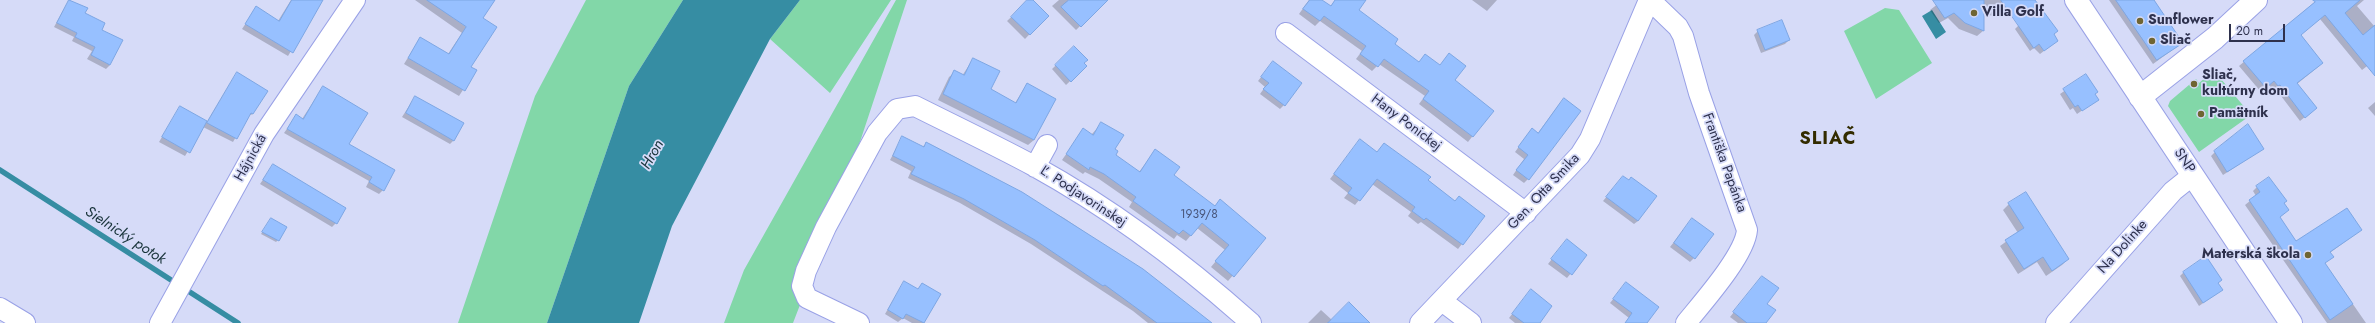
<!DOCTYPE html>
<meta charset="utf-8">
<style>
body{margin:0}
#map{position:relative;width:2375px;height:323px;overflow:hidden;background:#d6dbf8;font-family:Jost,sans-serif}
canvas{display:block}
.scale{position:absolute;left:2229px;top:24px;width:56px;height:18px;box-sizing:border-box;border:2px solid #2e314d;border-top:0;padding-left:5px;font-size:12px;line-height:14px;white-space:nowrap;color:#2e314d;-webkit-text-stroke:3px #d6dbf8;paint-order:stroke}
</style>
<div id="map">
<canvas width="2375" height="323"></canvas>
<div class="scale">20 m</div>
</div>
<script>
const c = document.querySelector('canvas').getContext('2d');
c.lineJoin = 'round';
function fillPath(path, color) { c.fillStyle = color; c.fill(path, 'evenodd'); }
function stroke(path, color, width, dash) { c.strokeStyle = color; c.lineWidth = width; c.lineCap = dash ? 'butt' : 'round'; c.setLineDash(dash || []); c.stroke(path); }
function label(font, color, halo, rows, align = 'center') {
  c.font = font + ' Jost,sans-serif'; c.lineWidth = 3.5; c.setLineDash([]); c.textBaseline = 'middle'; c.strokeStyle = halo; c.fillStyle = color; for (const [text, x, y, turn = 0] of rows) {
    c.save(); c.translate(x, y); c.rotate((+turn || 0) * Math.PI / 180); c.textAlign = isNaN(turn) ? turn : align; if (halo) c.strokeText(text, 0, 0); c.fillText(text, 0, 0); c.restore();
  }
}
fillPath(new Path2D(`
 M586 0H683L629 86 547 323H458L535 96Z
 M800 0H891L830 93 770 39Z
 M896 0H907L842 196 793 323H724L744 270Z
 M1885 8 1899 10 1932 63 1876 99 1844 31Z
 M2211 67 2251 115 2199 152 2168 106 2170 101 2196 79 2199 83 2206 77 2203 73Z`), '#82d7a8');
fillPath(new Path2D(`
 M683 0H800L770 39 672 226 639 323H547L629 86Z
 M1932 10 1946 32 1936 39 1922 16Z`), '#368da3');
fillPath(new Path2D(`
 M69 0 87 9 84 14 101 30 110 65 106 69 87 59 92 51 72 41 74 37 54 27Z
 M291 0H322L288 56 242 29 256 8 278 21Z
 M415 0H494L481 18 470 67 476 70 459 96 404 64 420 38 448 54 462 33Z
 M1029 0H1032L1047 16 1025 39 1007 21Z
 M1059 0H1107L1076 30 1052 6Z
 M1309 0H1321L1330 7 1335 0H1365L1357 10 1393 44 1419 63 1453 81 1492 111 1468 142 1419 104 1425 96 1379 64 1372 71 1356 59 1362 51 1320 21 1315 26 1299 14Z
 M1472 0H1497L1487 11Z
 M1943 0H2015L2014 12 1994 16 1983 14V31L1977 36 1959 29 1948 18 1939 23 1930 10Z
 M2109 0H2155L2154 1 2182 43 2153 64Z
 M2317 0H2364L2357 6 2375 27V60L2362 70 2320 19 2300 35 2318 67 2297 84 2311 112 2300 121 2275 88 2273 90 2269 85 2261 92 2239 66Z
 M2019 25 2053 34 2057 41 2040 54 2034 48 2030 51 2015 29Z
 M1758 31 1789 40 1785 44 1761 53 1754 35Z
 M1074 48 1086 66 1066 85 1052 69Z
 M973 59 990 90 1015 103 1027 84 1055 99 1034 140 1028 145 938 100 949 77 955 72 962 76Z
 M1273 62 1284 105 1280 109 1260 94 1265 87 1258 81Z
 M2086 76 2097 100 2077 114 2073 108 2070 110 2060 94Z
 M234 77 253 114 248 116 233 142 203 127 185 156 159 142 180 107 207 122Z
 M323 87 348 145 383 190 379 194 366 187 369 181 284 133 296 116 302 119Z
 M415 97 454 140 450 144 402 117Z
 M2375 102V116L2368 108Z
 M1560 103 1528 179 1524 183 1513 175 1524 159 1515 152 1528 134 1538 133Z
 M1101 124 1115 155 1139 172 1155 151 1173 175 1214 207 1220 201 1265 238 1228 281 1211 267 1225 250 1197 228 1186 241 1177 235 1174 239 1129 207 1132 202 1099 179 1085 172 1083 174 1062 160 1083 130 1091 135Z
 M2247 126 2263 149 2223 175 2211 156 2226 141Z
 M902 138 922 147 927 143 961 160 1064 218 1167 288 1209 323H1148L1133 311 1031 244 960 203 908 178 911 171 890 160Z
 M1360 140 1377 153 1384 144 1455 202 1484 216 1458 249 1421 222 1418 224 1408 216 1411 212 1372 184 1355 205 1344 198 1348 193 1330 179Z
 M273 165 336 223 332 227 260 184Z
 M1623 177 1638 221 1634 224 1603 201Z
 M2257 187 2284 203 2288 210 2279 218 2296 242 2305 235 2366 323H2327L2245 205 2256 196 2253 191Z
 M2009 204 2068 259 2062 265 2046 276 2037 262 2018 274 2000 246 2018 233 2003 210Z
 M271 219 278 240 276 242 261 234Z
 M1689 223 1694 258 1690 262 1670 247Z
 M2361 230 2331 252 2314 234Z
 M1567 240 1586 255 1567 278 1548 264Z
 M2184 272 2221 280 2217 284 2222 290 2199 306 2180 276Z
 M904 282 917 290 922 284 939 294 923 323H912L903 318 898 322 885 314Z
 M1758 282 1766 304 1764 323H1738L1730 317Z
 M1626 283 1646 323H1625L1629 318 1610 303Z
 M1527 295 1538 323H1515L1509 318Z
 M1321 310 1332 320 1365 323H1308Z`), '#0003');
stroke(new Path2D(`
 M0 170 238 323`), '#368da3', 5.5);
const building = new Path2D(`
 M69 0 88 8 85 13 105 23 102 30 123 40 110 65 91 55 95 47 75 37 77 33 57 23Z
 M292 0H323L293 53 245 24 256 6 279 21Z
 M427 0H495L483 18 497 27 471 67 477 70 465 91 408 58 420 37 449 54 466 27Z
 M1027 0H1033L1049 16 1030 35 1011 17Z
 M1069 0H1108L1081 27 1061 7Z
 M1310 0H1322L1331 6 1335 0H1366L1359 10 1398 39 1395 44 1419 62 1425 54 1440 65 1449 53 1466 66 1455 80 1494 111 1473 137 1423 99 1429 91 1384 59 1378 67 1360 54 1366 46 1324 16 1320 21 1303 9Z
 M1933 0H1984V31L1965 23 1954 13 1945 18Z
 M2001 0H2035L2058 31 2054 34 2058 41 2044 51 2039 44 2034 48Z
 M2116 0H2154L2183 43 2157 60Z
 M2313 0H2360L2345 13 2363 35 2375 25V76L2325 15 2301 35 2323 63 2297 83 2317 108 2305 118 2280 85 2278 86 2274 81 2266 88 2243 61 2315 2Z
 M1782 20 1790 40 1765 50 1757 30Z
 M1074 46 1088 60 1084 63 1087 66 1071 82 1055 65Z
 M973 58 1000 71 991 89 1016 103 1027 83 1056 99 1034 140 943 94 954 70 964 75Z
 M1273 61 1302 83 1285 106 1263 89 1269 83 1261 77Z
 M237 72 268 91 253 114 251 113 237 139 207 123Z
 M2086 74 2098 92 2095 94 2099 100 2082 111 2078 105 2075 107 2063 89Z
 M323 86 368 113 349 144 395 170 384 191 369 182 372 177 287 129 296 114 303 119Z
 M415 96 464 123 454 141 406 113Z
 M1564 98 1581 111 1529 180 1516 170 1528 155 1518 147 1532 128 1538 133Z
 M180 106 207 121 190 153 162 137Z
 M1101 122 1124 135 1115 149 1118 151 1116 155 1140 172 1155 149 1180 167 1174 175 1215 206 1220 199 1266 238 1234 277 1215 261 1229 245 1202 223 1191 236 1183 230 1179 234 1133 201 1136 197 1104 174 1090 167 1089 170 1066 154 1083 128 1093 135Z
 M2248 124 2264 149 2227 172 2214 151Z
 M902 136 924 147 926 142 1022 192 1143 269 1212 323H1157L1105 285 1103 286 1035 240 964 199 911 174 915 167 893 156Z
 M1360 139 1377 152 1384 143 1431 177 1428 180 1455 201 1459 196 1485 216 1463 245 1426 218 1424 220 1412 211 1415 207 1377 179 1360 201 1348 193 1352 188 1334 174Z
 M273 164 346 208 337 224 263 180Z
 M1623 176 1629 180 1631 177 1657 196 1638 221 1606 197Z
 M2269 177 2287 201 2284 203 2289 210 2280 217 2296 241 2347 208 2362 230 2330 252 2334 257 2325 263 2353 304 2330 320 2249 200 2260 192 2256 186Z
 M2026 192 2069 259 2052 271 2043 257 2024 269 2005 240 2024 228 2008 203Z
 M271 218 287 227 279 241 262 232Z
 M1692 218 1714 234 1695 259 1674 243Z
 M1567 239 1587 255 1572 275 1551 259Z
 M2206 256 2222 280 2218 283 2223 290 2203 303 2183 272Z
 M1762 276 1779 288 1767 304 1776 310 1766 323H1747L1733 312Z
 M904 281 918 289 922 283 941 294 924 323 906 314 903 319 888 310Z
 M1626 282 1659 307 1647 323H1625L1632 313 1613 299Z
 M1531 289 1552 306 1540 323H1524L1512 314Z
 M1349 302 1370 323H1328Z`);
fillPath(building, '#97c0ff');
stroke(building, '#7da6e3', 1);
const minor = new Path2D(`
 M1650 0 1678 27 1683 36 1699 93 1747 230C1745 255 1703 302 1686 323
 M1286 33 1526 213
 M1035 167 1047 145
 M1442 301 1471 323
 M0 308 25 323
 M160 323 264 134 355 0
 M859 323 807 298 802 286 806 271 826 227 877 133 897 109 915 106C955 126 995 145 1034 166 1112 209 1185 264 1251 323
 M1420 323 1580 155 1590 139 1649 0
 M2056 323 2173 191 2193 175`);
const tertiary = new Path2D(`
 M2076 0 2291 323
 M2140 97 2215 38 2256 0`);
stroke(minor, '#99a1e6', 22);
stroke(tertiary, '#99a1e6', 24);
stroke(minor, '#fff', 20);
stroke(tertiary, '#fff', 22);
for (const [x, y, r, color] of [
 [1974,13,4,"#6f6532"],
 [2140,21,4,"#6f6532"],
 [2152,41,4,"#6f6532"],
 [2194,84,4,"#6f6532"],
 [2201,114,4,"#6f6532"],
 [2308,255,4,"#6f6532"]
]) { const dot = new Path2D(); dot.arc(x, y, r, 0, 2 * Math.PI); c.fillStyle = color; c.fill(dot); stroke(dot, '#d6dbf8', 1.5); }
label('12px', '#48557a', null, [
 ["1939/8",1199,215]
]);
label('bold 14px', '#2e314d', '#d6dbf8', [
 ["Villa Golf",1982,13],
 ["Sunflower",2148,21],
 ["Sliač",2160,41],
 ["Sliač,",2202,76],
 ["kultúrny dom",2202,92],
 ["Pamätník",2209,114],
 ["Materská škola",2300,255,"right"]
], 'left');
label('14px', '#2e314d', '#d6dbf8', [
 ["Hany Ponickej",1406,123,37],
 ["Hájnická",251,158,-61],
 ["SNP",2184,161,56],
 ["Františka Papánka",1724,163,70],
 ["Gen. Otta Smika",1544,192,-47],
 ["Ľ. Podjavorinskej",1083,197,33],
 ["Na Dolinke",2123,247,-48]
]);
label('italic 15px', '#18333a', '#d6dbf8', [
 ["Hron",653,155,-61],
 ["Sielnický potok",125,236,33]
]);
c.letterSpacing = '1px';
label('bold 18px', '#332c00', '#d6dbf8', [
 ["SLIAČ",1828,140]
]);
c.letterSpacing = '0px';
</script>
